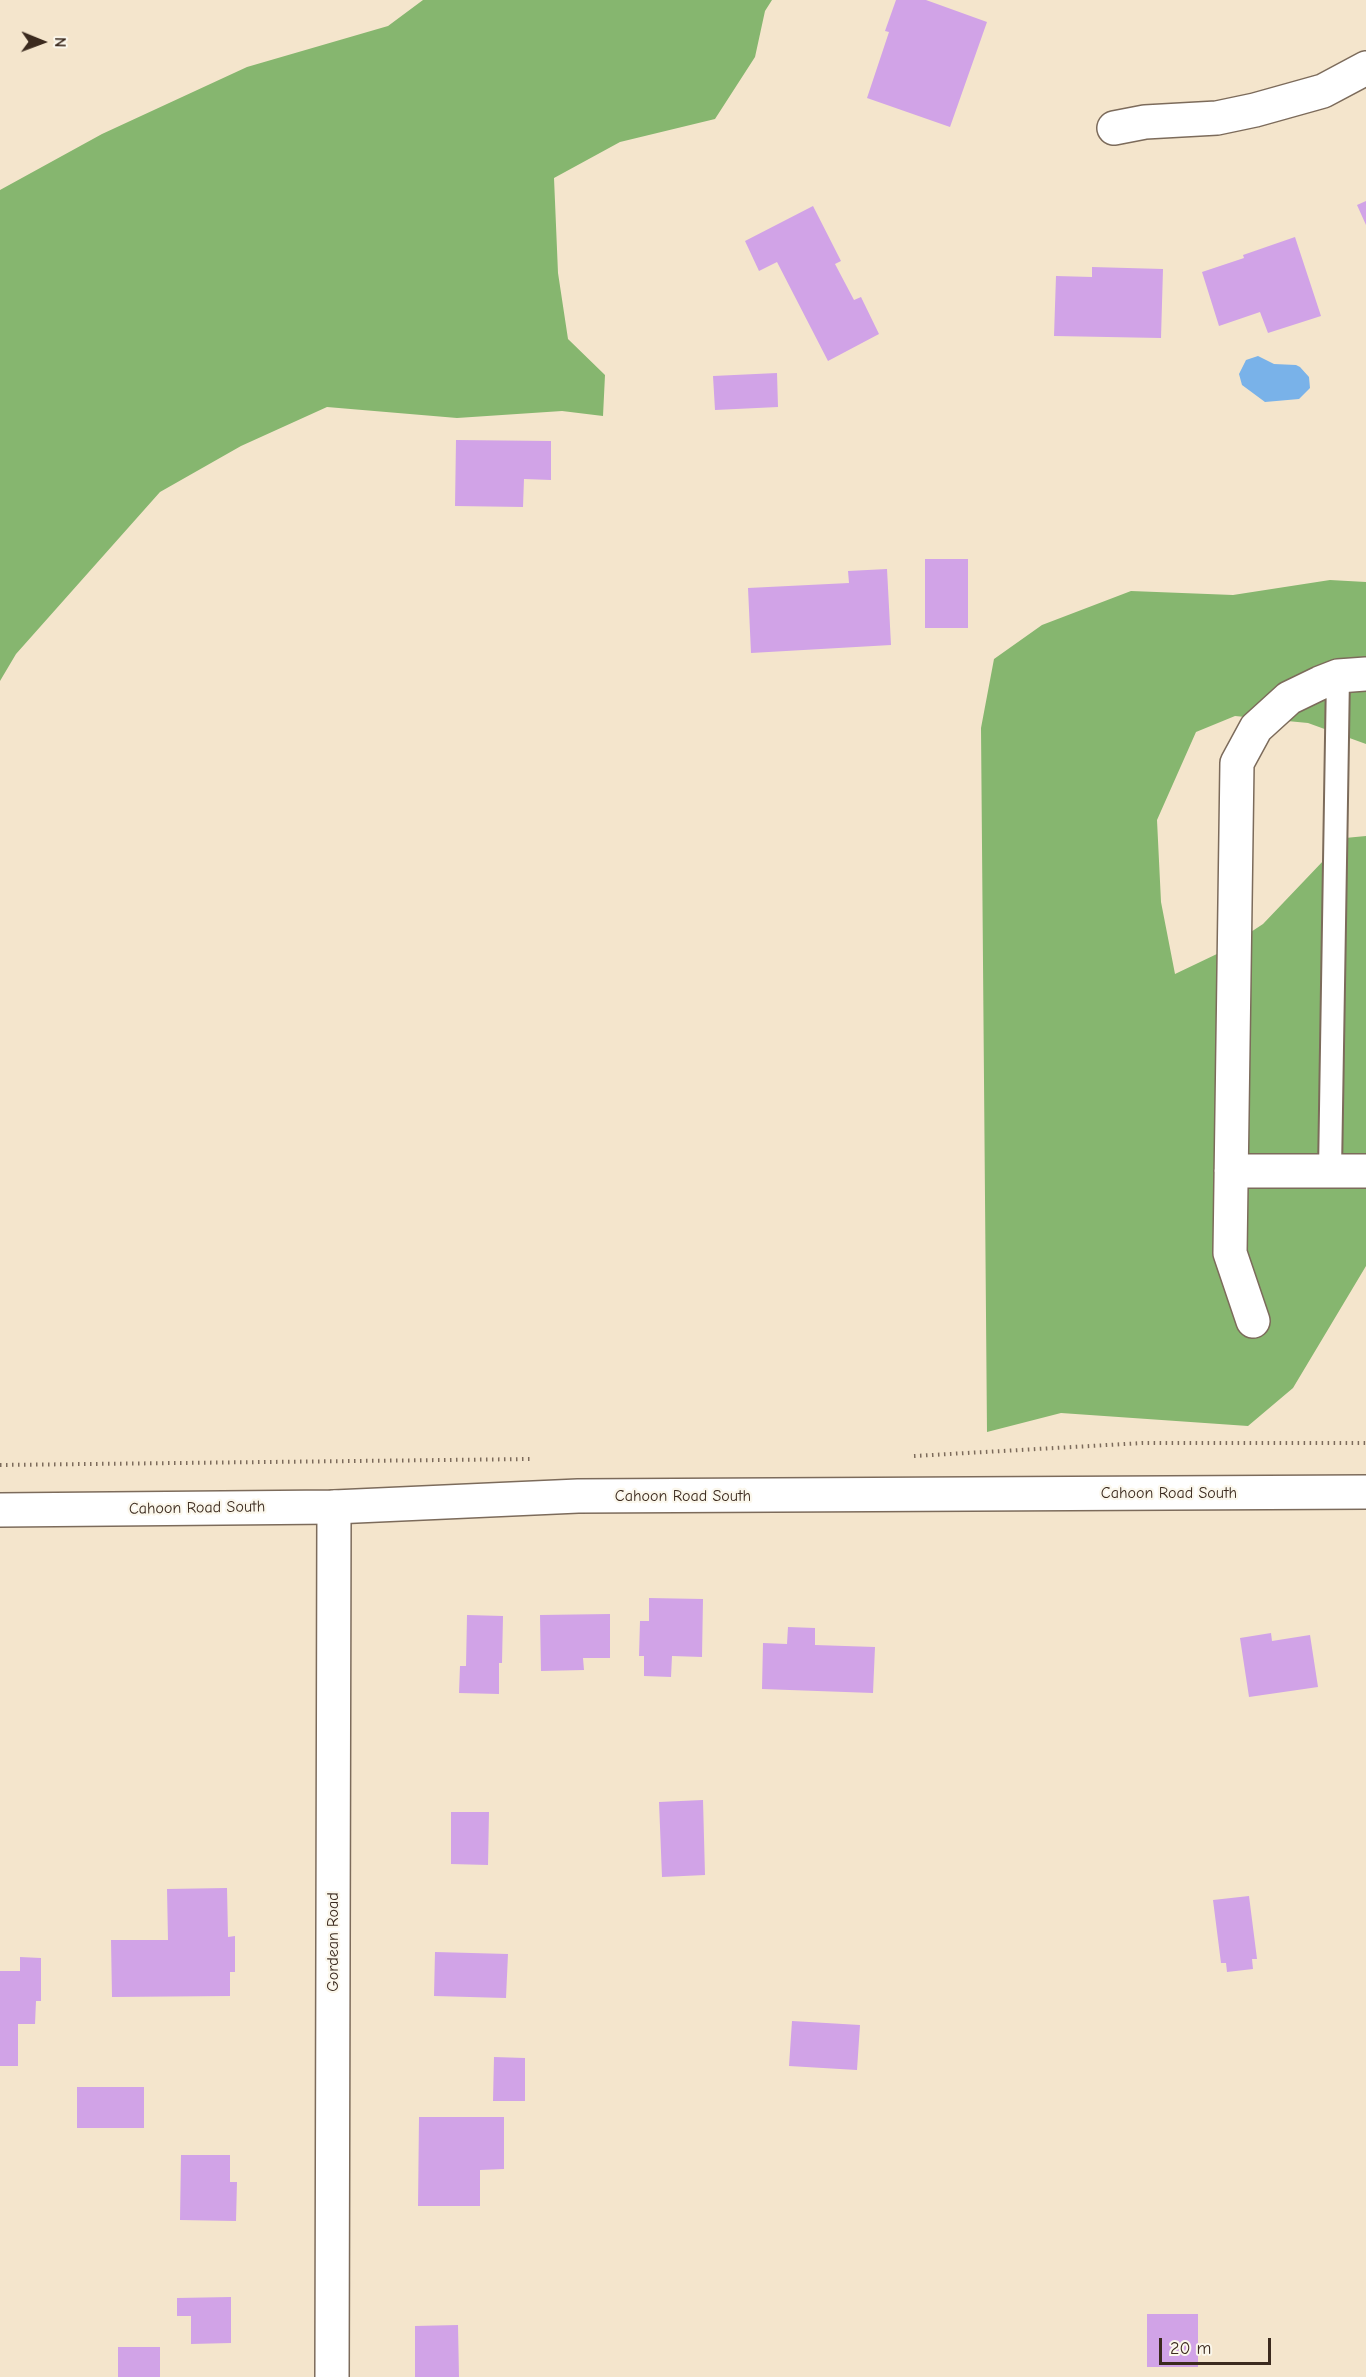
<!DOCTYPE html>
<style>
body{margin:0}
#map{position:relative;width:1366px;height:2377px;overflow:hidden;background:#f4e5cc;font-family:"Comic Neue",sans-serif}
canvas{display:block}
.north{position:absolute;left:12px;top:12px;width:60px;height:60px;-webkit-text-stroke:4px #fbf7ec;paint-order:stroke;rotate:91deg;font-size:16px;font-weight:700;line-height:24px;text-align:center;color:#3b2a1e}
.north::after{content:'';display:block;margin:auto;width:21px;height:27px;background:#3b2a1e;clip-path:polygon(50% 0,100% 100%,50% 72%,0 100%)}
.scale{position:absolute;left:1159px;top:2338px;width:112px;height:27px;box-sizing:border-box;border:3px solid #3b2a1e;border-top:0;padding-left:8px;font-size:18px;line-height:21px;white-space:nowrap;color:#3b2a1e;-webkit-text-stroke:4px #fbf7ec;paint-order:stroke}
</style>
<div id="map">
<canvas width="1366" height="2377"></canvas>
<div class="north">N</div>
<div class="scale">20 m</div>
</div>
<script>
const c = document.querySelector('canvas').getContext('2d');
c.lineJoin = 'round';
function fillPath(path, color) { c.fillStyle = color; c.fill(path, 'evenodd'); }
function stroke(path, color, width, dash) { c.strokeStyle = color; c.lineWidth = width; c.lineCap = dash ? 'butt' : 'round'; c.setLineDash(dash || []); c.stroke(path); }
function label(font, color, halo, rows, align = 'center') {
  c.font = font + ' "Comic Neue",sans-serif'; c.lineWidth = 4.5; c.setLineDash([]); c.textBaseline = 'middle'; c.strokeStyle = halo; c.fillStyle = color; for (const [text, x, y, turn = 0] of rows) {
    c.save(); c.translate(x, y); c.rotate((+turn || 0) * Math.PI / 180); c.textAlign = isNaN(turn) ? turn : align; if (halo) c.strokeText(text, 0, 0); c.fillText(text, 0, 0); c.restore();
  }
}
fillPath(new Path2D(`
 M423 0H772L765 11 755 57 715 119 620 142 554 178 558 273 568 339 605 375 603 416 562 411 457 418 327 407 241 446 160 492 16 654 0 681V190L102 134 247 67 388 26Z
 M1330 580 1366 582V744L1308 723 1235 716 1196 732 1157 820 1161 902 1175 974 1219 953 1263 924 1345 838 1366 836V1266L1293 1388 1248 1426 1061 1413 987 1432 981 728 994 659 1042 625 1131 591 1233 595Z`), '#86b66f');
fillPath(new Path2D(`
 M1258 356 1274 364 1296 365 1300 367 1309 377 1310 388 1299 399 1265 402 1242 385 1239 374 1246 360Z`), '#79b2e9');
fillPath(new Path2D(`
 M896 0H926L987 22 950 127 867 98 889 32 885 31Z
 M1366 201V225L1357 205Z
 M813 206 841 261 835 264 854 300 861 297 879 334 828 361 777 262 759 271 745 241Z
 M1295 237 1321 316 1268 333 1260 312 1219 326 1202 272 1244 258 1243 255Z
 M1092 267 1163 269 1161 338 1054 336 1056 276 1092 277Z
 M777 373 778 407 715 410 713 376Z
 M456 440 551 441V480L524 479 523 507 455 506Z
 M925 559H968V628H925Z
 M887 569 891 645 751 653 748 588 849 583 848 571Z
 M649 1598 703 1599 702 1657 672 1656 671 1677 644 1676V1656H639L640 1621H649Z
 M610 1614V1658H583L584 1670 541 1671 540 1615Z
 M467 1615 503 1616 502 1663H499V1694L459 1693 460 1666H466Z
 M788 1627 815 1628V1645L875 1647 873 1693 762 1689 763 1643 787 1644Z
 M1271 1633 1272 1641 1310 1635 1318 1687 1249 1697 1240 1638Z
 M703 1800 705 1875 662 1877 659 1802Z
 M451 1812H489L488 1865 451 1864Z
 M227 1888 228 1937 235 1936V1972H230V1996L112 1997 111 1940H168L167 1889Z
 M1249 1896 1257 1959H1252L1253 1969 1227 1972 1226 1963H1221L1213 1900Z
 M435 1952 508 1954 506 1998 434 1996Z
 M20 1957 41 1958V2001H36L35 2024H18V2066H0V1971H20Z
 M792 2021 860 2025 857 2070 789 2066Z
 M494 2057 525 2058V2101H493Z
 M77 2087H144V2128H77Z
 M419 2117H504V2169L480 2170V2206H418Z
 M181 2155H230V2182H237L236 2221 180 2220Z
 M231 2297V2343L191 2344V2316H177V2298Z
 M1147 2314H1198V2367H1147Z
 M458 2325 459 2377H415V2326Z
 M118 2347H160V2377H118Z`), '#d1a3e7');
const lane = new Path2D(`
 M1330 1171 1338 676`);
const street = new Path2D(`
 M1114 128 1145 122 1217 118 1255 110 1323 91 1366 68
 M1231 1171H1366
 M1253 1321 1230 1253 1237 763 1256 728 1289 698 1320 683 1338 676 1366 674
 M332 2377 334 1507`);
const secondary = new Path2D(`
 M0 1510 334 1507 578 1496 1366 1492`);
stroke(lane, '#7c6b5b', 26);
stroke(street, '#7c6b5b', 36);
stroke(secondary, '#7c6b5b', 36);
stroke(new Path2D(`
 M914 1456 1143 1443H1366
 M0 1465 532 1459`), '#7c6b5b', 4, [1.5, 4.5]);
stroke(lane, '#fff', 22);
stroke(street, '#fff', 33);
stroke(secondary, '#fff', 33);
label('16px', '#3b2a1e', '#fbf7ec', [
 ["Cahoon Road South",1169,1493],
 ["Cahoon Road South",683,1496],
 ["Cahoon Road South",197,1508,-1],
 ["Gordean Road",333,1942,-90]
]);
</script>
